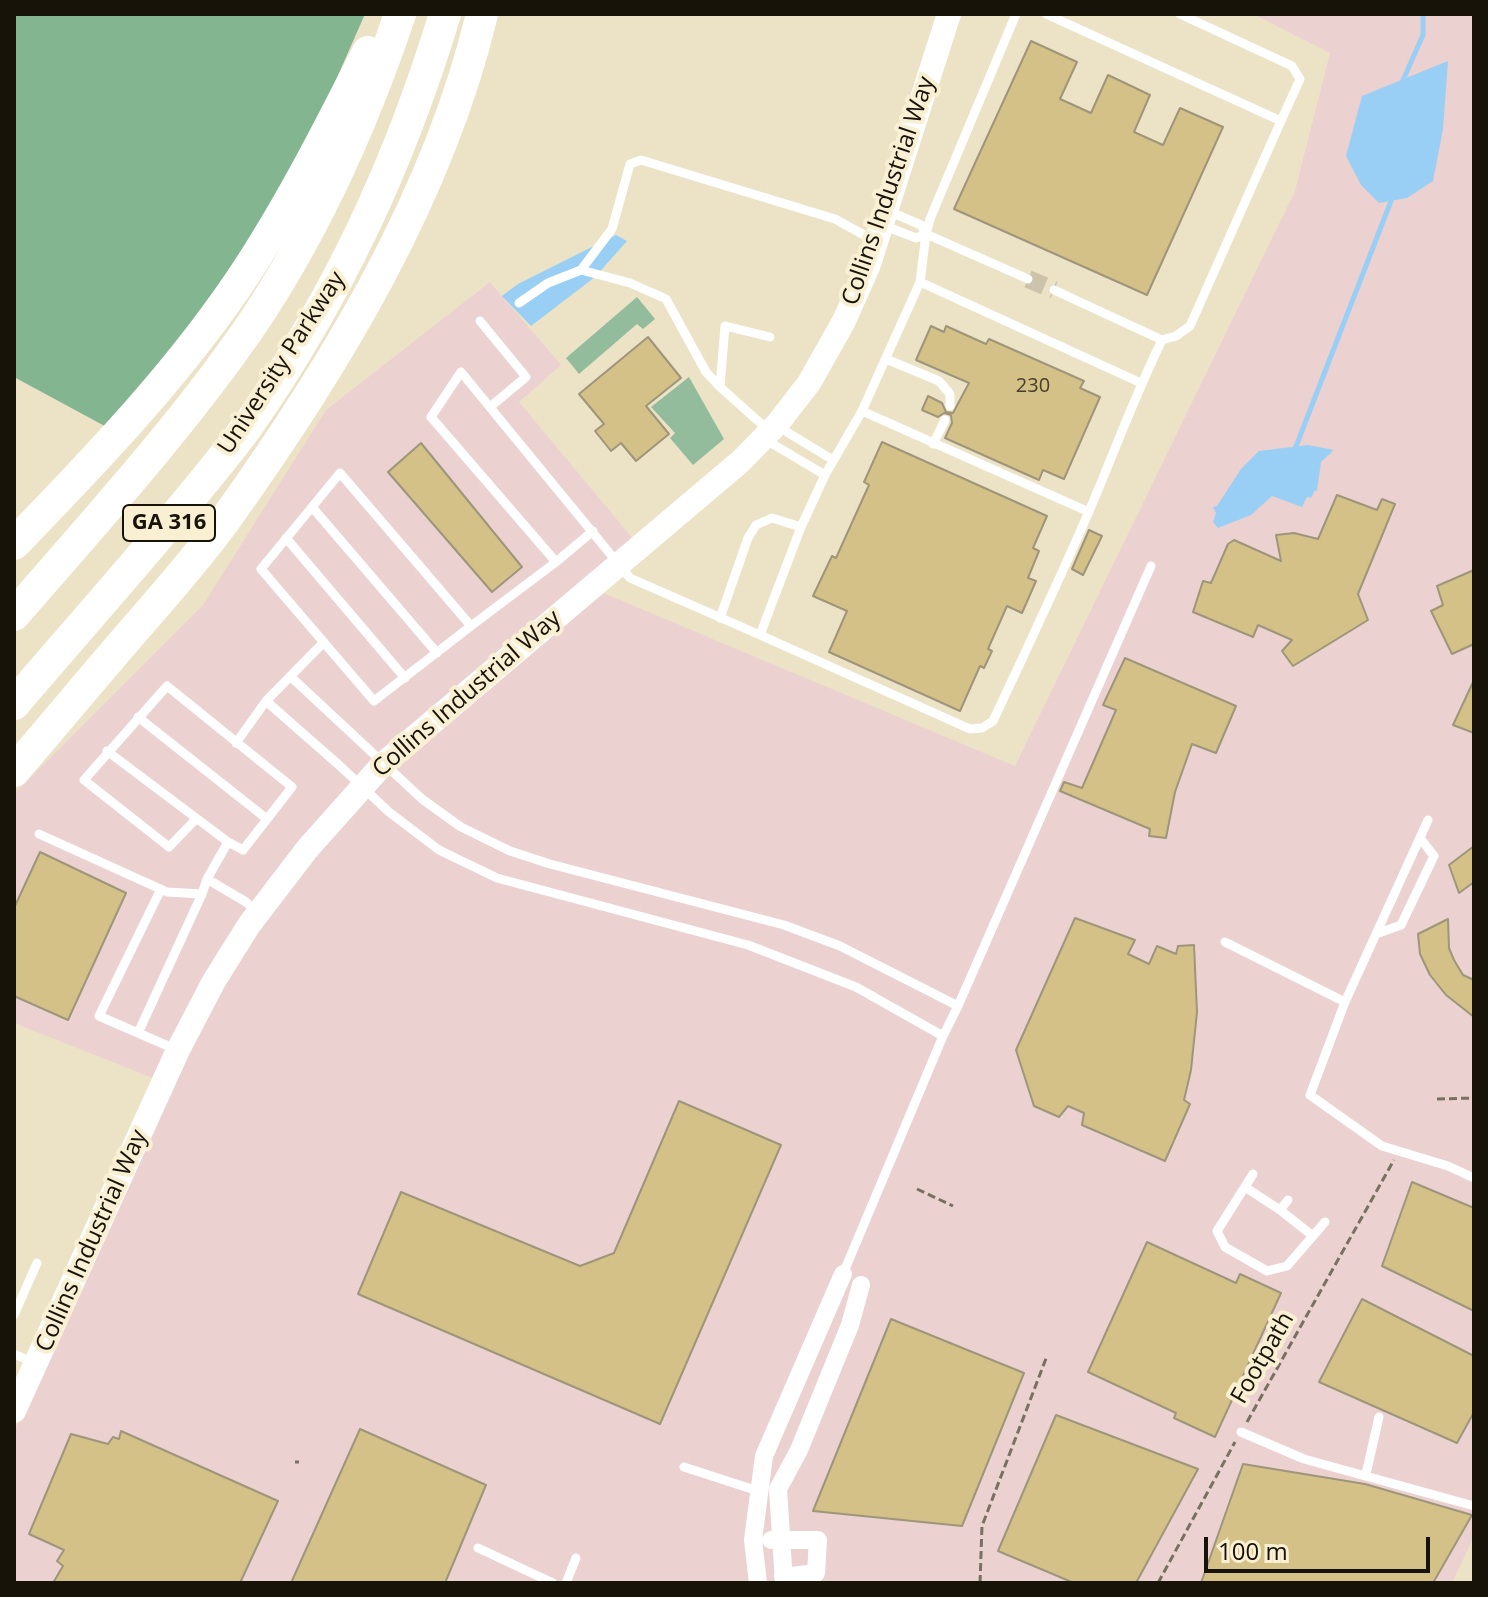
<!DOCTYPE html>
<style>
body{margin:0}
#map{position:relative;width:1488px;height:1597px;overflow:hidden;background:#ece2c6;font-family:"Open Sans",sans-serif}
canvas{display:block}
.frame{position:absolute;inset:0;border:16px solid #171309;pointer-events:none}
.scale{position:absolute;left:1204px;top:1537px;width:226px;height:36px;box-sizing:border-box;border:4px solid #171309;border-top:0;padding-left:10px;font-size:24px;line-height:28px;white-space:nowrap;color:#171309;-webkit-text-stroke:6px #f9efd3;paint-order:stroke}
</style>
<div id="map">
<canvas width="1488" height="1597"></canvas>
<div class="frame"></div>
<div class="scale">100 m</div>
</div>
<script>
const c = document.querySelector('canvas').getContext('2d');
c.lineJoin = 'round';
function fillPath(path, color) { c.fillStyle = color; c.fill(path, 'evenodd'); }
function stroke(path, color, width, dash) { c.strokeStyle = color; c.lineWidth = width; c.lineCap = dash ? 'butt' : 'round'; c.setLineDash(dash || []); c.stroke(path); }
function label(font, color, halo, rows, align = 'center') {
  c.font = font + ' "Open Sans",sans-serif'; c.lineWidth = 8; c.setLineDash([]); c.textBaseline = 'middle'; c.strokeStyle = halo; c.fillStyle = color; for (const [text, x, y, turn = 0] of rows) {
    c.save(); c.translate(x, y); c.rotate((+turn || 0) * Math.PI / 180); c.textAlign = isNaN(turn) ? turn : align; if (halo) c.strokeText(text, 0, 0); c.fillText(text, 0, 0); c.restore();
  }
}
fillPath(new Path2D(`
 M1253 14H1474V1536L1452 1583H14V1432L163 1082 14 1023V794L203 605 326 410 490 282 561 365 519 402 639 546 596 590 1015 766 1295 191 1330 53Z`), '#ecd1d1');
fillPath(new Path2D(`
 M637 297 655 319 643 329 637 324 579 374 566 358Z
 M689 377 724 439 693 465 670 438 675 433 651 407Z`), '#93bc9d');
fillPath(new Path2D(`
 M14 14H365L276 216 112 430 14 377Z`), '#83b690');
fillPath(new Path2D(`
 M1448 61 1443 129 1433 181 1407 198 1379 203 1361 185 1346 156 1362 96Z
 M616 235 627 241 595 277 531 326 502 296 518 284Z
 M1308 445 1334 450 1321 462 1317 491 1315 490 1311 498 1307 497 1302 507 1272 496 1251 515 1218 528 1213 522 1216 513 1213 507 1217 506 1241 469 1259 451Z`), '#99cff5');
stroke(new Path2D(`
 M1403 80 1423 35V14
 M1295 449 1391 201`), '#99cff5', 5);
const building = new Path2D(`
 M1031 41 1077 62 1060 99 1091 113 1108 75 1150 95 1134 132 1163 145 1180 108 1223 127 1147 295 954 209Z
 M931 326 944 332 946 326 986 344 989 339 1084 381 1080 388 1100 397 1064 479 1043 470 1039 480 945 438 952 423 951 415 944 413 938 417 922 410 928 396 942 403 946 412 953 413 969 383 916 360Z
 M648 337 681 378 646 406 669 434 636 461 621 443 611 451 595 431 604 424 579 394Z
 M882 442 1047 516 1033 548 1039 551 1028 578 1036 581 1022 613 1007 606 988 649 992 651 984 668 980 666 960 711 829 652 847 611 813 596 832 556 836 558 869 485 864 482Z
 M421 443 522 567 492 592 388 472Z
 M1337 495 1377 510 1382 499 1395 504 1358 594 1368 620 1293 666 1282 651 1292 640 1258 625 1253 637 1193 612 1203 581 1211 583 1228 544 1234 540 1281 561 1276 535 1294 533 1318 539Z
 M1089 530 1102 536 1083 575 1072 569Z
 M1474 570V644L1452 654 1431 611 1443 605 1437 586Z
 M1125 658 1236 706 1216 753 1192 744 1175 792 1166 838 1149 836 1150 829 1060 791 1064 782 1082 788 1116 710 1103 705Z
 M1474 680V733L1453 725Z
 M1474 846V882L1459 893 1449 865Z
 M40 852 126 893 68 1020 14 996V908Z
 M1075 918 1135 940 1128 954 1149 964 1157 946 1176 954 1178 946 1194 945 1197 1012 1191 1070 1184 1100 1190 1104 1165 1161 1082 1125 1084 1113 1068 1106 1059 1117 1034 1106 1016 1050Z
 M1448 919 1449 948 1454 960 1463 975 1474 980V1017L1446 995 1430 975 1420 954 1418 934Z
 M679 1101 781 1145 660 1424 358 1294 401 1192 580 1266 614 1253Z
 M1412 1182 1474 1208V1311L1382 1266Z
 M1147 1242 1236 1283 1240 1274 1281 1293 1215 1437 1174 1418 1176 1413 1088 1372Z
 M1362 1299 1474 1356V1412L1457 1443 1319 1382Z
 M891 1319 1024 1373 962 1526 813 1511Z
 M1056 1415 1198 1469 1136 1583H1074L998 1551Z
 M360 1429 486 1485 445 1583H291Z
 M121 1431 278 1501 240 1583H53L63 1566 57 1561 64 1550 29 1534 71 1434 108 1444 113 1437 119 1439Z
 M1243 1464 1365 1484 1472 1515 1433 1583H1201Z`);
fillPath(building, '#d4c188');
stroke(building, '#9e957b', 2);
stroke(new Path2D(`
 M1028 279 1054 290`), '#ccc3aa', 18, [18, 9]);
stroke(new Path2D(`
 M1437 1099 1474 1098
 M917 1189 953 1206
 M1247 1422 1394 1160
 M295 1462H299
 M980 1583 982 1526 1047 1356
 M1158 1583 1235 1442`), '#78715f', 3, [8, 4]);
stroke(new Path2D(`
 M1016 14 930 219 926 234 1028 279
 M1046 14 1281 121 1190 326 1176 336 1162 340 1054 290
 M1180 14 1292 66 1300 79 1281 121
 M886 210 921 225 926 234 920 282 862 411 825 475 801 527 760 635 970 729 982 728 993 721C1026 651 1059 581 1090 509 1114 453 1135 395 1162 340
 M885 226 916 238 926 234
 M581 270 612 229 630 164 641 160 835 219 873 240
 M920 282 1141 383
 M519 303 548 283 581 270 630 283 666 299 706 372 720 387
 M480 321 526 377 490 407
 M886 359 939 381 950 394V406
 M862 411 1089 512
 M780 425 787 432 833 460
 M767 429 720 387 725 326 770 337
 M766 440 825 475
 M933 444 945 420
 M340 473 471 626 374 701 261 569Z
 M312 507 437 653
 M593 531 556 562 431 417 461 372 630 578 760 635
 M286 538 405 678
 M720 618 748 538 756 525 772 518 801 527
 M471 626 556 562
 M290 676 422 799 461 827 510 851 550 864 784 925 840 946 958 1006
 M266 701 340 766 389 812 439 850 497 878 748 945 856 987 943 1036
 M138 717 267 819
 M236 743 266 701 324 642
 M196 819 169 847 84 780 167 686 292 787 243 850 228 842
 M1428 820 1345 1002 1310 1095 1382 1146 1448 1166 1474 1178
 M39 834 167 892 202 894 207 879 228 842 107 751
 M207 879 246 902 257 913
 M161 889 99 1016 138 1033 202 894
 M1376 934 1401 925 1434 856 1420 838
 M1225 942 1345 1002
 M138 1033 175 1049
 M1253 1174 1217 1231 1225 1247 1267 1271 1287 1266 1325 1222
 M1245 1187 1280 1210
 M1288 1200 1280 1210 1313 1236
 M843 1274 943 1036 958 1006 1151 566
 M14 1315 37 1263
 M14 1354 32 1362
 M1241 1432 1304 1459 1474 1506
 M684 1467 761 1492
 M1366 1474 1379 1417
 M478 1548 553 1583
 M566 1583 576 1558`), '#fff', 9);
stroke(new Path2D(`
 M771 1540H818L816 1573 783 1577
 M758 1583 753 1540 764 1456 843 1274
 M784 1583 778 1489 799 1450 850 1325 861 1285`), '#fff', 18);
stroke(new Path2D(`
 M14 1411 178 1050 214 981 249 925 308 848 383 764 741 461 778 423 809 383 844 321 868 267 949 14`), '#fff', 24);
stroke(new Path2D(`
 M14 544C98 457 184 368 250 266 294 198 331 125 368 52
 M14 615C93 524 180 428 248 330 314 234 363 124 400 14
 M14 704C67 642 121 581 173 519 198 488 225 457 249 424 339 294 399 165 445 14
 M14 771C52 727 90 681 128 637 161 599 195 561 225 520 334 368 438 198 482 14`), '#fff', 32);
label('20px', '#463e29', null, [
 ["230",1033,386]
]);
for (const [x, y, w] of [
 [169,523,92]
]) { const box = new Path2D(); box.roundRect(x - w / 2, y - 18, w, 36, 6); c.fillStyle = '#f9efd3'; c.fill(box); stroke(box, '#171309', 2); }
label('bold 22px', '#171309', null, [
 ["GA 316",169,523]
]);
label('24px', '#171309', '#f9efd3', [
 ["Collins Industrial Way",889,191,-71],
 ["University Parkway",282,363,-57],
 ["Collins Industrial Way",467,694,-41],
 ["Collins Industrial Way",92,1241,-66],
 ["Footpath",1263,1358,-60]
]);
</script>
